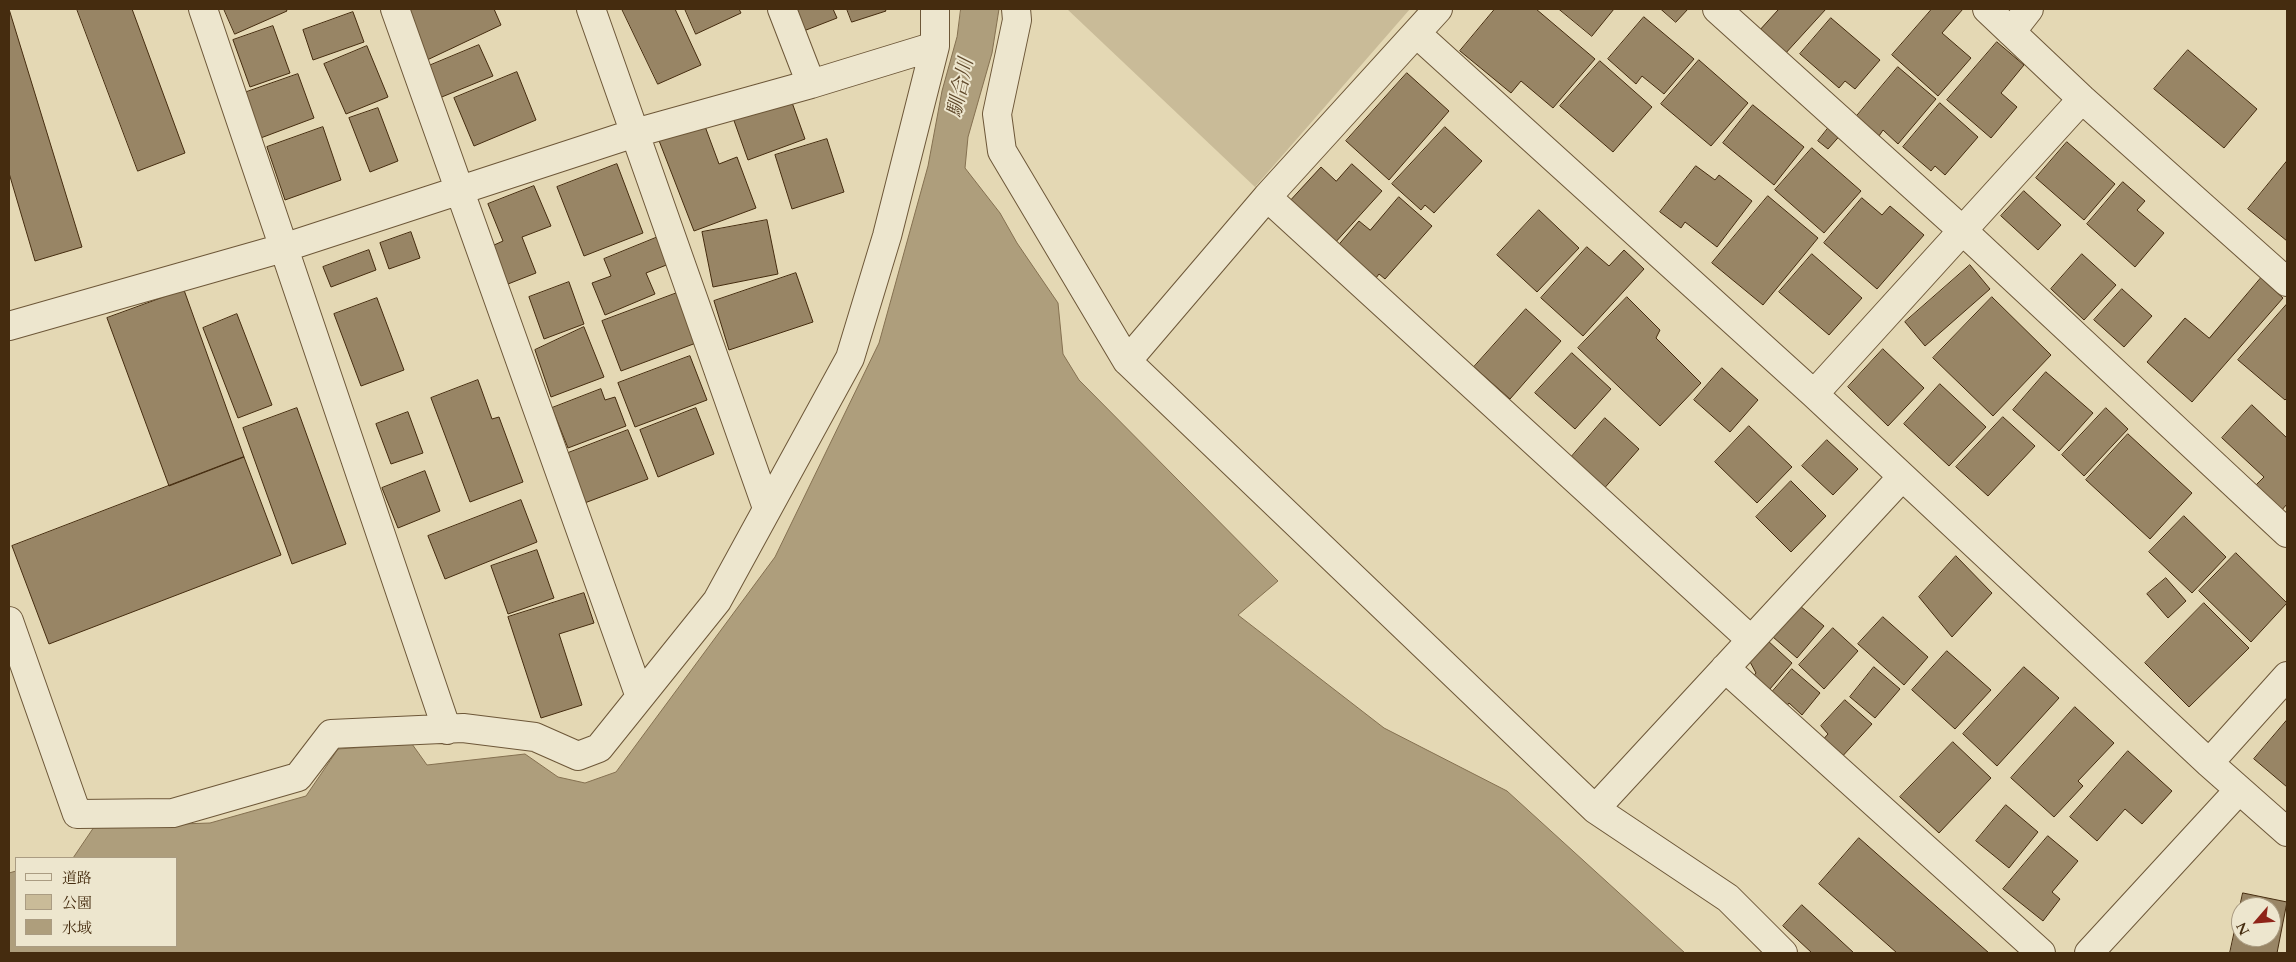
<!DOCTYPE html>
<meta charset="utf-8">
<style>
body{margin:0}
#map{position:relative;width:2296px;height:962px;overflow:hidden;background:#e4d8b4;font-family:Cardo,"Noto Serif JP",serif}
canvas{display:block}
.frame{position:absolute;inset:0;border:10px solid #452c0f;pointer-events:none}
.legend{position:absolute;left:15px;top:857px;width:162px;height:90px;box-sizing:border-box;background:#ede6ce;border:1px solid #aa9c82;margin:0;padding:6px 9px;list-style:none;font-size:15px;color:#452c0f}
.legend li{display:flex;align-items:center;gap:10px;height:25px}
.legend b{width:25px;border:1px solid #aa9c82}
.north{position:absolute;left:2231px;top:897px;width:50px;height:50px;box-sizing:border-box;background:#ede6ce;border:1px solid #aa9c82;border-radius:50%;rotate:243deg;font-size:14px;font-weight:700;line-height:20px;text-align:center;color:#452c0f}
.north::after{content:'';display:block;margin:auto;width:18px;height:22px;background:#8f2418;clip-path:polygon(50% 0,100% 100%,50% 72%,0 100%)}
</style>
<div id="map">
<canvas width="2296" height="962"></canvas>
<div class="frame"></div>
<ul class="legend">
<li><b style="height:6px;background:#ede6ce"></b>道路</li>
<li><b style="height:14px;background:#c9bb98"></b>公園</li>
<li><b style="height:14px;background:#ae9e7c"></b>水域</li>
</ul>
<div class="north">N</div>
</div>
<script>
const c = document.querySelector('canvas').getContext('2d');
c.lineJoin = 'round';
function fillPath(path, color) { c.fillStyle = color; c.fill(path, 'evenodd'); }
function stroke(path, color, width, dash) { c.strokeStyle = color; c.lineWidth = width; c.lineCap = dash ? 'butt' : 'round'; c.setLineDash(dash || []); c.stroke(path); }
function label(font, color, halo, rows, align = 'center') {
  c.font = font + ' Cardo,"Noto Serif JP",serif'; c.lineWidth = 4; c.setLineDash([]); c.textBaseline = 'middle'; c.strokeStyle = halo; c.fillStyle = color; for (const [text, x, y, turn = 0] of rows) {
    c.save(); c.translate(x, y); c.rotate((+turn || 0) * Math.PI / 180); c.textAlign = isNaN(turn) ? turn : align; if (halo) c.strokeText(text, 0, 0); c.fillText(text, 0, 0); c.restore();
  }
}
fillPath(new Path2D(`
 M1067 9H1410L1255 187Z`), '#c9bb98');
const water = new Path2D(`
 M961 9H999L992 53 968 137 965 168 1000 213 1017 243 1058 303 1063 354 1079 380 1278 581 1238 615 1384 728 1507 791 1685 953H9V873L16 871V946H176V858H73L94 827 210 823 306 796 338 749 412 744 427 765 525 754 558 777 585 783 616 772 775 557 879 343 928 166 942 91 957 37Z`);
fillPath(water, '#ae9e7c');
stroke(water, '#847050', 1);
const building = new Path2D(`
 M9 9 82 247 35 261 9 173Z
 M77 9H132L185 153 138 171Z
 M224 9H286L287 11 235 34Z
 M400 9H494L501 25 425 61Z
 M622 9H675L701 65 658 84Z
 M685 9H739L741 13 696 34Z
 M792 9H833L837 18 801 32Z
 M847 9H885L886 11 852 22Z
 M1495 9H1536L1595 59 1553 108 1521 81 1511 93 1460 51Z
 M1559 9H1614L1592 36Z
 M1661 9H1688L1676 22Z
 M1776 9H1826L1784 55 1758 32 1778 10Z
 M1932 9H1963L1942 33 1971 58 1938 96 1892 55Z
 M353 12 364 42 313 60 303 30Z
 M1644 17 1694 59 1664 94 1642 76 1636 84 1608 59Z
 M1831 18 1880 60 1855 89 1845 81 1839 88 1800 54Z
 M273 26 290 73 250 87 233 40Z
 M1997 42 2024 65 2001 93 2017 107 1991 138 1947 100Z
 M479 45 493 76 432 101 419 70Z
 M367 46 388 97 346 114 324 64Z
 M2188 50 2257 109 2224 148 2154 89Z
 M1699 60 1748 103 1711 146 1661 104Z
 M1600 61 1652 107 1613 152 1560 106Z
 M1898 67 1936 99 1898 144 1883 130 1879 136 1856 117Z
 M517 72 536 120 474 146 454 98Z
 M1407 73 1449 111 1389 180 1346 141Z
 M298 74 314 118 258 139 241 94Z
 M789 94 805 139 748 160 732 115Z
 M1940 103 1978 137 1945 175 1935 166 1931 171 1903 147Z
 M1753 105 1804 147 1774 185 1723 143Z
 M378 108 398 161 370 172 349 118Z
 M703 121 719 164 737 157 756 208 694 231 658 138Z
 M1833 122 1844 131 1828 149 1818 141Z
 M323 127 341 180 285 200 267 147Z
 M1445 127 1482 161 1434 213 1425 205 1421 210 1392 184Z
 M827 139 844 192 792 209 775 155Z
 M2067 142 2115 184 2084 220 2036 178Z
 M1812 148 1861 191 1824 233 1775 190Z
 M2287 161V241L2248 209Z
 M617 164 643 233 584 256 557 187Z
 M1352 164 1382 191 1333 245 1287 204 1321 167 1336 181Z
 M1696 166 1715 180 1719 175 1752 201 1717 247 1685 222 1681 228 1660 212Z
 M2123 182 2145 201 2137 210 2164 233 2135 267 2087 224Z
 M534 186 551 226 522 237 536 273 508 284 492 246 503 241 488 204Z
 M2024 191 2061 225 2038 250 2001 216Z
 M1768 196 1818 238 1763 305 1712 263Z
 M1399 197 1432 226 1385 279 1379 274 1373 282 1335 249 1359 221 1370 230Z
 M1862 198 1882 215 1890 206 1924 235 1877 289 1824 243Z
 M1539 210 1579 248 1537 292 1497 255Z
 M767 220 778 274 713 287 702 232Z
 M411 232 420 258 389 269 380 243Z
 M658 237 669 264 646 273 655 294 605 315 592 283 611 276 604 259Z
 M1587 247 1609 266 1624 250 1644 269 1583 336 1541 298Z
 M369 250 376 270 331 287 323 267Z
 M1812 254 1862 298 1829 335 1779 292Z
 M2082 254 2116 285 2084 320 2051 289Z
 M1970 265 1990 289 1925 346 1905 322Z
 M796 273 813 322 729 350 714 301Z
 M2261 278 2283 298 2192 402 2147 362 2185 318 2209 338Z
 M569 282 584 324 544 339 529 297Z
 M2122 289 2152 316 2124 347 2094 320Z
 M184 290 244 457 169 486 107 318Z
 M677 293 696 343 621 371 602 321Z
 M1627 297 1660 330 1656 338 1701 383 1660 426 1578 348Z
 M1992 297 2051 355 1993 416 1933 358Z
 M377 298 404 370 361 386 334 314Z
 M2287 304V398L2285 400 2238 360Z
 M1526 309 1561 341 1510 399 1474 367Z
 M237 314 272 405 238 418 203 328Z
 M584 327 604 377 551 397 535 350Z
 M1883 349 1924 388 1888 426 1848 387Z
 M1572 353 1611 389 1575 429 1535 393Z
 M690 356 707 400 635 427 618 383Z
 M1722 368 1758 400 1730 432 1694 400Z
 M2046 372 2093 413 2059 451 2013 410Z
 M478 380 492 419 499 417 523 482 470 502 431 398Z
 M1940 384 1986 427 1949 466 1904 424Z
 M601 389 605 400 615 397 626 426 568 448 552 408Z
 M2252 405 2287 438V504L2281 511 2255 486 2264 477 2222 438Z
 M297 408 346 544 292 564 243 428Z
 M696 408 714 454 658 477 640 430Z
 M2106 408 2128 429 2084 476 2062 455Z
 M408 412 423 453 391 464 376 424Z
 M2003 417 2035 446 1988 496 1956 467Z
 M1605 418 1639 449 1601 492 1567 462Z
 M1749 426 1792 467 1757 503 1715 462Z
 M628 430 648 479 582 504 563 455Z
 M2128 434 2192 493 2150 539 2086 480Z
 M1827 440 1858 469 1833 495 1802 466Z
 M244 457 281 555 49 644 12 546Z
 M425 471 440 511 398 528 382 488Z
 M1791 481 1826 516 1791 552 1756 517Z
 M521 500 537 542 445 579 428 536Z
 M2184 516 2226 557 2192 593 2149 552Z
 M537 550 554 598 508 614 491 566Z
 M2236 553 2287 603 2251 642 2199 591Z
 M1956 556 1992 593 1952 637 1919 597Z
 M2166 578 2186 601 2168 618 2147 594Z
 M584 593 594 623 559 634 582 705 541 718 508 617Z
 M2204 603 2249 648 2189 707 2145 663Z
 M1800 606 1824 626 1797 658 1773 637Z
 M1883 617 1928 657 1904 685 1858 644Z
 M1833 628 1858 651 1824 689 1799 665Z
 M1767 640 1792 663 1764 696 1748 682 1756 673 1749 660Z
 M1947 651 1991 690 1955 729 1912 690Z
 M1874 667 1900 689 1875 718 1850 697Z
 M2024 667 2059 698 1997 766 1963 734Z
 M1792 669 1820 693 1802 715 1789 703 1782 712 1767 698Z
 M1845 700 1872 724 1839 760 1820 743 1828 734 1821 726Z
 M2075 707 2114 743 2078 781 2083 786 2054 817 2011 778Z
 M2287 720V787L2254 759Z
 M1953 742 1991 778 1939 833 1900 797Z
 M2128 751 2172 791 2142 824 2125 809 2097 841 2070 817Z
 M2006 805 2038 832 2009 868 1976 841Z
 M2048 836 2078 861 2052 892 2060 899 2043 921 2003 889Z
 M1859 838 1989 953H1897L1819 884Z
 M2243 893 2287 902 2277 953H2230ZM2241 907H2271V937H2241Z
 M1802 905 1854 953H1812L1783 926Z`);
fillPath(building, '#988565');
stroke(building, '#452c0f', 1);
const street = new Path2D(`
 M203 9 447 730
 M395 9 640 697
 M591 9 767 508
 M782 9 811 84
 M1016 9 1017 20 997 114 1002 151 1127 361 1595 809 1728 898 1783 953
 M1717 9 1962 230 2287 533
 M1987 9 2082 99 2287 282
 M2011 32 2029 9
 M1417 34 1814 394 2209 763 2287 832
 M1267 197 1750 639
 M9 326 283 248 635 133 811 84 935 46
 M1127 361 1267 197 1438 9
 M1814 394 2082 99
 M9 621 77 814 173 813 298 777 331 734 463 728 535 737 578 756 599 748 717 601 850 358 887 236 935 46V9
 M1725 668 2041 953
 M2209 763 2287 676
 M1595 809 1902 477
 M2089 953 2239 790`);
stroke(street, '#6d5738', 30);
stroke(street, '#ede6ce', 28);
label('italic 20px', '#5f482a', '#ede6ce', [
 ["馴合川",962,88,-78]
]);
</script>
